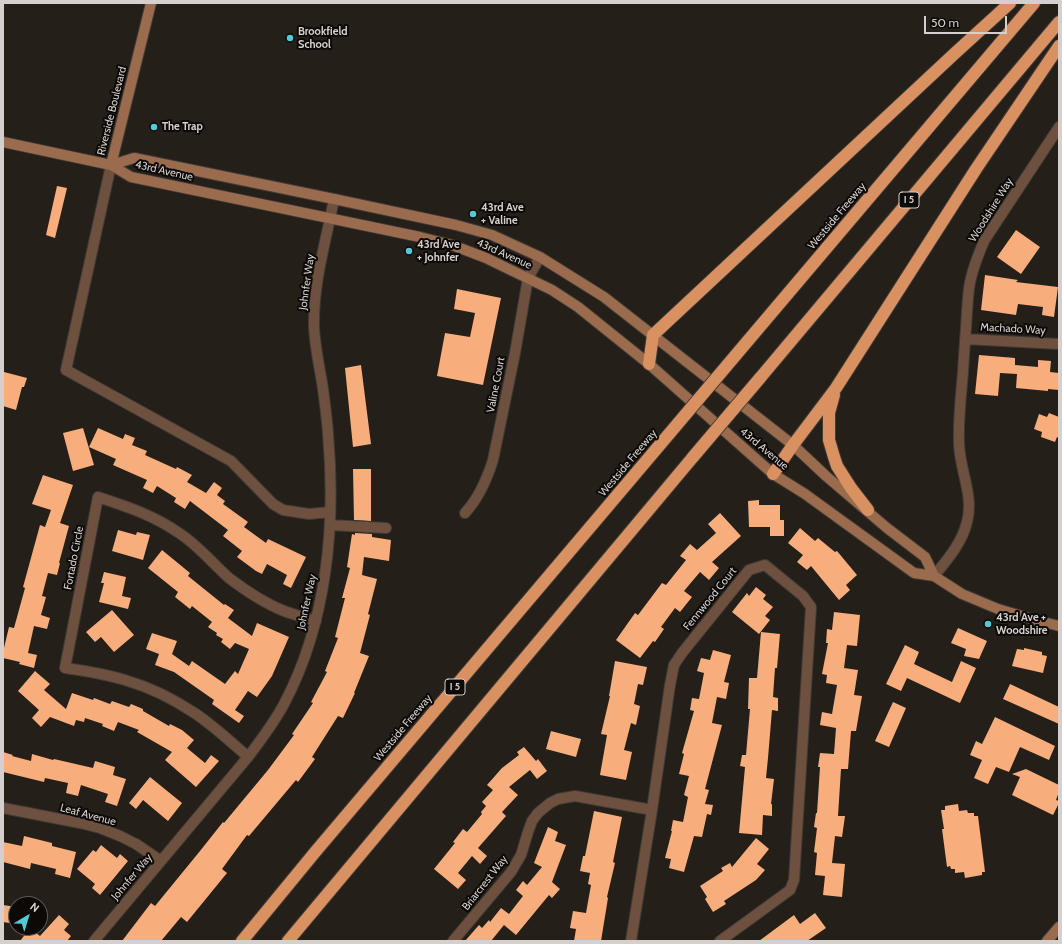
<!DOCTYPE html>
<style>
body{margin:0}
#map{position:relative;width:1062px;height:944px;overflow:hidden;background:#251f1a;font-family:Cabin,sans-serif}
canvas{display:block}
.frame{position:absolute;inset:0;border:4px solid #d5d0cd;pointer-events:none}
.north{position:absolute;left:8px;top:896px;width:40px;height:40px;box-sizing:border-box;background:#0c0907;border:1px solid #5c5956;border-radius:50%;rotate:38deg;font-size:11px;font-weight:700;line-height:16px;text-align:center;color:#d5d0cd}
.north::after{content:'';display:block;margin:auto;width:14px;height:18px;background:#52cbd7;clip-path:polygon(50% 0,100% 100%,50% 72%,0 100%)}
.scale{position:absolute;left:924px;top:16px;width:83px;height:18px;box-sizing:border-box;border:2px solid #d5d0cd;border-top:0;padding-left:5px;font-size:12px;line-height:14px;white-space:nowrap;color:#d5d0cd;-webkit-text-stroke:3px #0c0907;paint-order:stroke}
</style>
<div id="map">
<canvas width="1062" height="944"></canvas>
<div class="frame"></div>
<div class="north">N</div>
<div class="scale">50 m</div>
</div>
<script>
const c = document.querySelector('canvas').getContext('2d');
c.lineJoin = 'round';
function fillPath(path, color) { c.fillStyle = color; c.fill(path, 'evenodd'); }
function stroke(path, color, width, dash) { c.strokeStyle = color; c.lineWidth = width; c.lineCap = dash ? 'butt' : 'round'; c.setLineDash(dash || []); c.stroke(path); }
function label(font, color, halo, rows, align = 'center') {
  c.font = font + ' Cabin,sans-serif'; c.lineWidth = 4; c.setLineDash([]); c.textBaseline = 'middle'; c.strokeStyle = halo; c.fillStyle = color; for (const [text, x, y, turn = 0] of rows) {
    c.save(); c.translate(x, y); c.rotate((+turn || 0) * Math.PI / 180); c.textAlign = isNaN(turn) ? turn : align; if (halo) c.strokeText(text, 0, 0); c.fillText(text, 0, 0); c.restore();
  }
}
fillPath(new Path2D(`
 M57 186 67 188 55 238 46 235Z
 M1016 230 1040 247 1021 274 997 257Z
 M985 275 1018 280 1016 282 1058 287 1054 317 1042 315 1043 307 1018 304 1016 315 981 310Z
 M457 289 501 298 483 385 437 376 445 333 470 337 475 313 454 309Z
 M979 355 1015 358V365L1038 367V360L1051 361 1050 372 1059 373V390L1048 389V391L1016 388 1017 374 1000 373 998 396 975 394Z
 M361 365 371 444 353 447 345 368Z
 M4 372 27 378 24 387H22L16 410 3 406V377Z
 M1049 413 1059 417V438L1057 437 1055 442 1041 437 1042 432 1034 429 1039 414 1047 417Z
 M83 428 94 465 73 471 63 433Z
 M98 428 123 439 125 434 135 438 132 445 147 451 145 455 176 469 177 467 192 475 187 482 206 493 214 482 222 488 217 495 225 501 223 504 248 522 244 527 266 543 268 539 306 557 291 588 283 584 287 575 267 564 262 574 256 571 237 557 242 551 223 536 228 530 190 501 185 509 174 502 176 498 157 486 153 493 143 488 147 480 113 465 116 459 89 447Z
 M353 469H371V521L354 520Z
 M43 475 73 485 60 523 69 526 59 563H60L57 575 48 573 42 596 46 597 41 615 50 618 47 629 34 626 28 653 37 655 34 668 19 664 20 662 3 658V652L9 627 14 628 25 588 23 587 40 525 45 527 51 510 32 504Z
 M759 500V505H780V520H784V536H770V527H749L748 501Z
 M720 513 741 536 712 562 719 568 709 580 700 572 684 591 692 597 680 612 675 608 661 627 664 629 655 642 653 641 640 658 616 640 635 613 638 615 662 583 666 585 686 560 680 556 690 544 697 550 716 533 708 524Z
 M800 528 815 541 818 538 835 552 837 551 857 575 846 585 850 590 839 600 811 566 807 570 797 562 803 555 788 543Z
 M118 530 136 535 137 532 150 535 143 560 112 551Z
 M355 533 372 534V537L391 540 389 561 364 557 362 575 377 579 368 614 370 615 360 653 369 656 354 693H355L343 718 338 716 312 757 315 759 298 782 296 780 249 836 247 835 222 869 227 873 187 922 181 917 161 941H122L151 903 155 906 200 851 223 822 224 823 268 770 294 735 292 734 313 703 311 702 327 672 325 671 338 638 335 637 345 598H342L350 568 347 567 352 534 355 535Z
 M162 550 190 573 188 576 224 605 225 604 234 610 228 618 252 636 257 623 289 637 272 676 257 697 248 691 235 710 244 716 239 723 212 704 214 700 174 672 155 665 159 654 146 649 152 633 177 641 172 654 189 666 192 661 225 684 235 671 238 674 249 649 235 643 230 649 221 642 223 639 216 635 217 633 208 627 212 622 192 606 190 609 175 597 178 592 148 568Z
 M104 572 126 577 122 596 131 598 128 609 99 602 104 583H101Z
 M756 587 766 595 763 599 773 607 765 616 770 620 759 634 732 612 747 593 749 596Z
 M112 610 134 635 114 652 101 637 95 642 86 632Z
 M834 612 860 615 857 646 847 645 844 668 858 670 854 695 862 696 856 731H851L848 769H841L838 816H845L842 837 835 836 832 863 845 864 842 897 823 895 825 876 815 875 817 853 814 852 817 828 814 827 816 813H817L820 767H818L820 753 834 754 836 728 820 725 822 712 832 714 837 685 826 683 827 675 822 674 828 643H826L827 629 832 630Z
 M958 628 987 641 979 659 964 656 966 649 951 643Z
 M761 632 780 634 777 668H775L773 697 778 698V711L772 710 768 758 766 778 774 779 771 804H772V816L763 815 762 835 739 833 745 767 740 766 742 755H746L750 709H748L749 678H757Z
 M905 645 919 652 914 664 952 682 961 661 976 668 960 703 907 678 901 691 886 684Z
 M1024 648 1042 652V655L1047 656 1043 673 1012 666 1017 649 1024 650Z
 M713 650 731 655 724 682 729 683 726 699 717 697 712 723 722 725 705 789 709 790 705 804 713 805 711 815 707 814 702 837 694 836 684 872 669 868 671 859 665 858 672 831H671L673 820 683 822 688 797 684 795 689 776 679 774 684 754 682 753 694 711 690 710 692 698 699 699 704 673 697 671 701 658 710 660Z
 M615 661 647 667 643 685 638 684 634 704 640 706 636 725 631 723 624 750 632 752 626 780 600 775 607 735 601 734 610 696H609Z
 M35 671 50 684 44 690 66 709 72 693 93 700 94 698 110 704 112 701 129 707 131 704 143 709V711L169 726 170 724 182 730 194 740 187 748 205 763 211 755 219 761 196 787 165 760 172 752 137 732 139 730 118 722 114 731 102 726 103 724 85 718 84 722 76 720 74 726 50 717 41 727 32 718 39 710 18 691Z
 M1010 684 1059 707V724L1003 699Z
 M893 702 906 708 889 747 875 741Z
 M995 717 1055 746 1049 760 1020 747 1009 772 996 767 988 784 974 778 982 760 970 755 976 741 982 744Z
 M551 731 581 739 576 757 546 749Z
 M524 747 536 761 538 759 547 771 537 779 530 770 509 787 518 795 502 812 506 816 478 848 487 856 480 864 472 856 458 873 466 880 458 889 434 869 455 843 453 842 463 829 467 832 482 814 481 812 486 806 482 802 493 790 487 785 502 768 519 755 517 752Z
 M3 752 13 755 12 756 31 761 32 754 53 760 54 759 93 768 95 761 115 767 113 775 126 779 117 806 105 802 108 794 81 785 78 796 66 793 68 783 45 778 44 782 3 772Z
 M1026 769 1059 785V792L1056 800 1059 801V803L1053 815 1012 795 1020 777 1012 774Z
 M150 777 182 803 168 821 143 800 136 809 129 803Z
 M958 804 959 811 967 810 968 813H974V816H978L985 872H982V875L965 878 964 872 955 873V869H951L950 866 947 867 942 829H944L941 810H945V806Z
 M594 811 622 817 613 862 615 863 607 897 608 898 601 941H574L576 929 570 928 573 911 586 913 591 885 588 884 590 873 580 871 583 856H585Z
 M548 827 558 832 555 841 566 845 552 882 560 889 552 898 549 895 516 935 504 925 491 941H465L479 925 482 928 489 920 490 922 501 908 509 914 523 896 516 890 523 881 527 885 542 867 534 863Z
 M24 836 52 843V846L76 852 70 878 55 874 56 869 31 863 30 869 3 862V842L22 846Z
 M756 838 769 849 757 864 765 870 756 880 724 901 726 904 713 912 705 899 707 897 700 886 723 871 721 868 730 863 732 867Z
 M101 845 117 858 120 854 128 861 100 895 92 888 95 884 77 869 93 850 96 852Z
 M3 905 16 907V924L3 922Z
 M815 913 826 928 807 941H759L794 915 800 924Z
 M59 915 69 924 64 930 71 936 67 941H20L30 928 40 936Z`), '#f8ad7c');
const street = new Path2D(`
 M111 165 66 370 231 461 273 504 283 510 309 514 330 512
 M965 339 1059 344
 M465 513C479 498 487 479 493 460L515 353 528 278 540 257
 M330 525 386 528
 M934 576C947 560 962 543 967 522 974 496 960 471 959 444 958 420 961 396 963 372 964 352 966 331 967 311 968 300 968 289 971 278 974 265 979 253 984 241L1059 127
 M248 757C231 742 215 727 196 714 175 700 152 688 128 681 107 674 86 671 65 668L98 497C128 507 153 515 179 533 198 545 212 563 229 578 246 591 264 603 284 611 295 615 306 618 316 621
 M3 808 80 823 100 828 120 836 136 844 161 861
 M94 941 248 757C261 740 274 723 284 704 327 623 336 525 328 434 327 419 325 404 323 389 320 369 315 348 314 327 313 283 326 241 334 199
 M453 941 511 872 521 855 528 832 532 821 538 813 550 803 558 799 575 796 652 810
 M631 941 652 810 670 685 674 665 682 653 749 570 765 565 803 596 811 607 794 880 790 890 720 941`);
const secondary = new Path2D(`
 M3 142 111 165 131 177 420 237 452 245 486 258 552 290 578 307 649 364 773 474 805 494 914 573 934 576 962 594 998 609 1028 618 1059 626
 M111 165 134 158 334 199 456 225 492 235 540 257 604 297 793 445 826 476 887 528 925 557 934 576
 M111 165 151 3
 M1047 941 1059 927`);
const highway = new Path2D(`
 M735 356 1034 3
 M649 364 653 335 953 55 1010 3
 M760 378 1059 22
 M834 395 829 413V440L834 457 837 466 851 488 868 510
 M773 474 793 445 836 388 976 169 1059 46
 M242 941 316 851 669 434
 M288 941 693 457`);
stroke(street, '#413b37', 12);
stroke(secondary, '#413b37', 12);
stroke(highway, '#413b37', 14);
stroke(street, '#6e503e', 10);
stroke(secondary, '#9a6b4c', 10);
stroke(highway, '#da9161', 12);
const highwayBridge = new Path2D(`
 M669 434 735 356
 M693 457 760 378`);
stroke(highwayBridge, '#413b37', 14, []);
stroke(highwayBridge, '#da9161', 12);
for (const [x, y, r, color] of [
 [290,38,4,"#52cbd7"],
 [154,127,4,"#52cbd7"],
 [473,214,4,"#52cbd7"],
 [409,251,4,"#52cbd7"],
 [988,624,4,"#52cbd7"]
]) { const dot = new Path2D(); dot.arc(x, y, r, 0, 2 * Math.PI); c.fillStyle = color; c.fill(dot); stroke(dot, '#0c0907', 1.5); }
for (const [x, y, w] of [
 [909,200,20],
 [455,687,20]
]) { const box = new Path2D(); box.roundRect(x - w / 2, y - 8, w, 16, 3); c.fillStyle = '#0c0907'; c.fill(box); stroke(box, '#d5d0cd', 1); }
label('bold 10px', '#d5d0cd', null, [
 ["I 5",909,200],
 ["I 5",455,687]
]);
label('bold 11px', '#d5d0cd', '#0c0907', [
 ["Brookfield",298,32],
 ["School",298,45],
 ["The Trap",162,127],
 ["43rd Ave",481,208],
 ["+ Valine",481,221],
 ["43rd Ave",417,245],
 ["+ Johnfer",417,258],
 ["43rd Ave +",996,618],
 ["Woodshire",996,631]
], 'left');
label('11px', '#d5d0cd', '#0c0907', [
 ["Riverside Boulevard",112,111,-76],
 ["43rd Avenue",164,171,13],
 ["Woodshire Way",991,210,-58],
 ["Westside Freeway",837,216,-50],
 ["43rd Avenue",504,254,24],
 ["Johnfer Way",307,282,-82],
 ["Machado Way",1013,329,3],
 ["Valine Court",496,385,-79],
 ["43rd Avenue",764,449,40],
 ["Westside Freeway",628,463,-50],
 ["Fortado Circle",74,558,-79],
 ["Fennwood Court",710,599,-51],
 ["Johnfer Way",307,602,-78],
 ["Westside Freeway",403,728,-50],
 ["Leaf Avenue",88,815,15],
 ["Johnfer Way",132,877,-50],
 ["Briarcrest Way",485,883,-52]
]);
</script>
